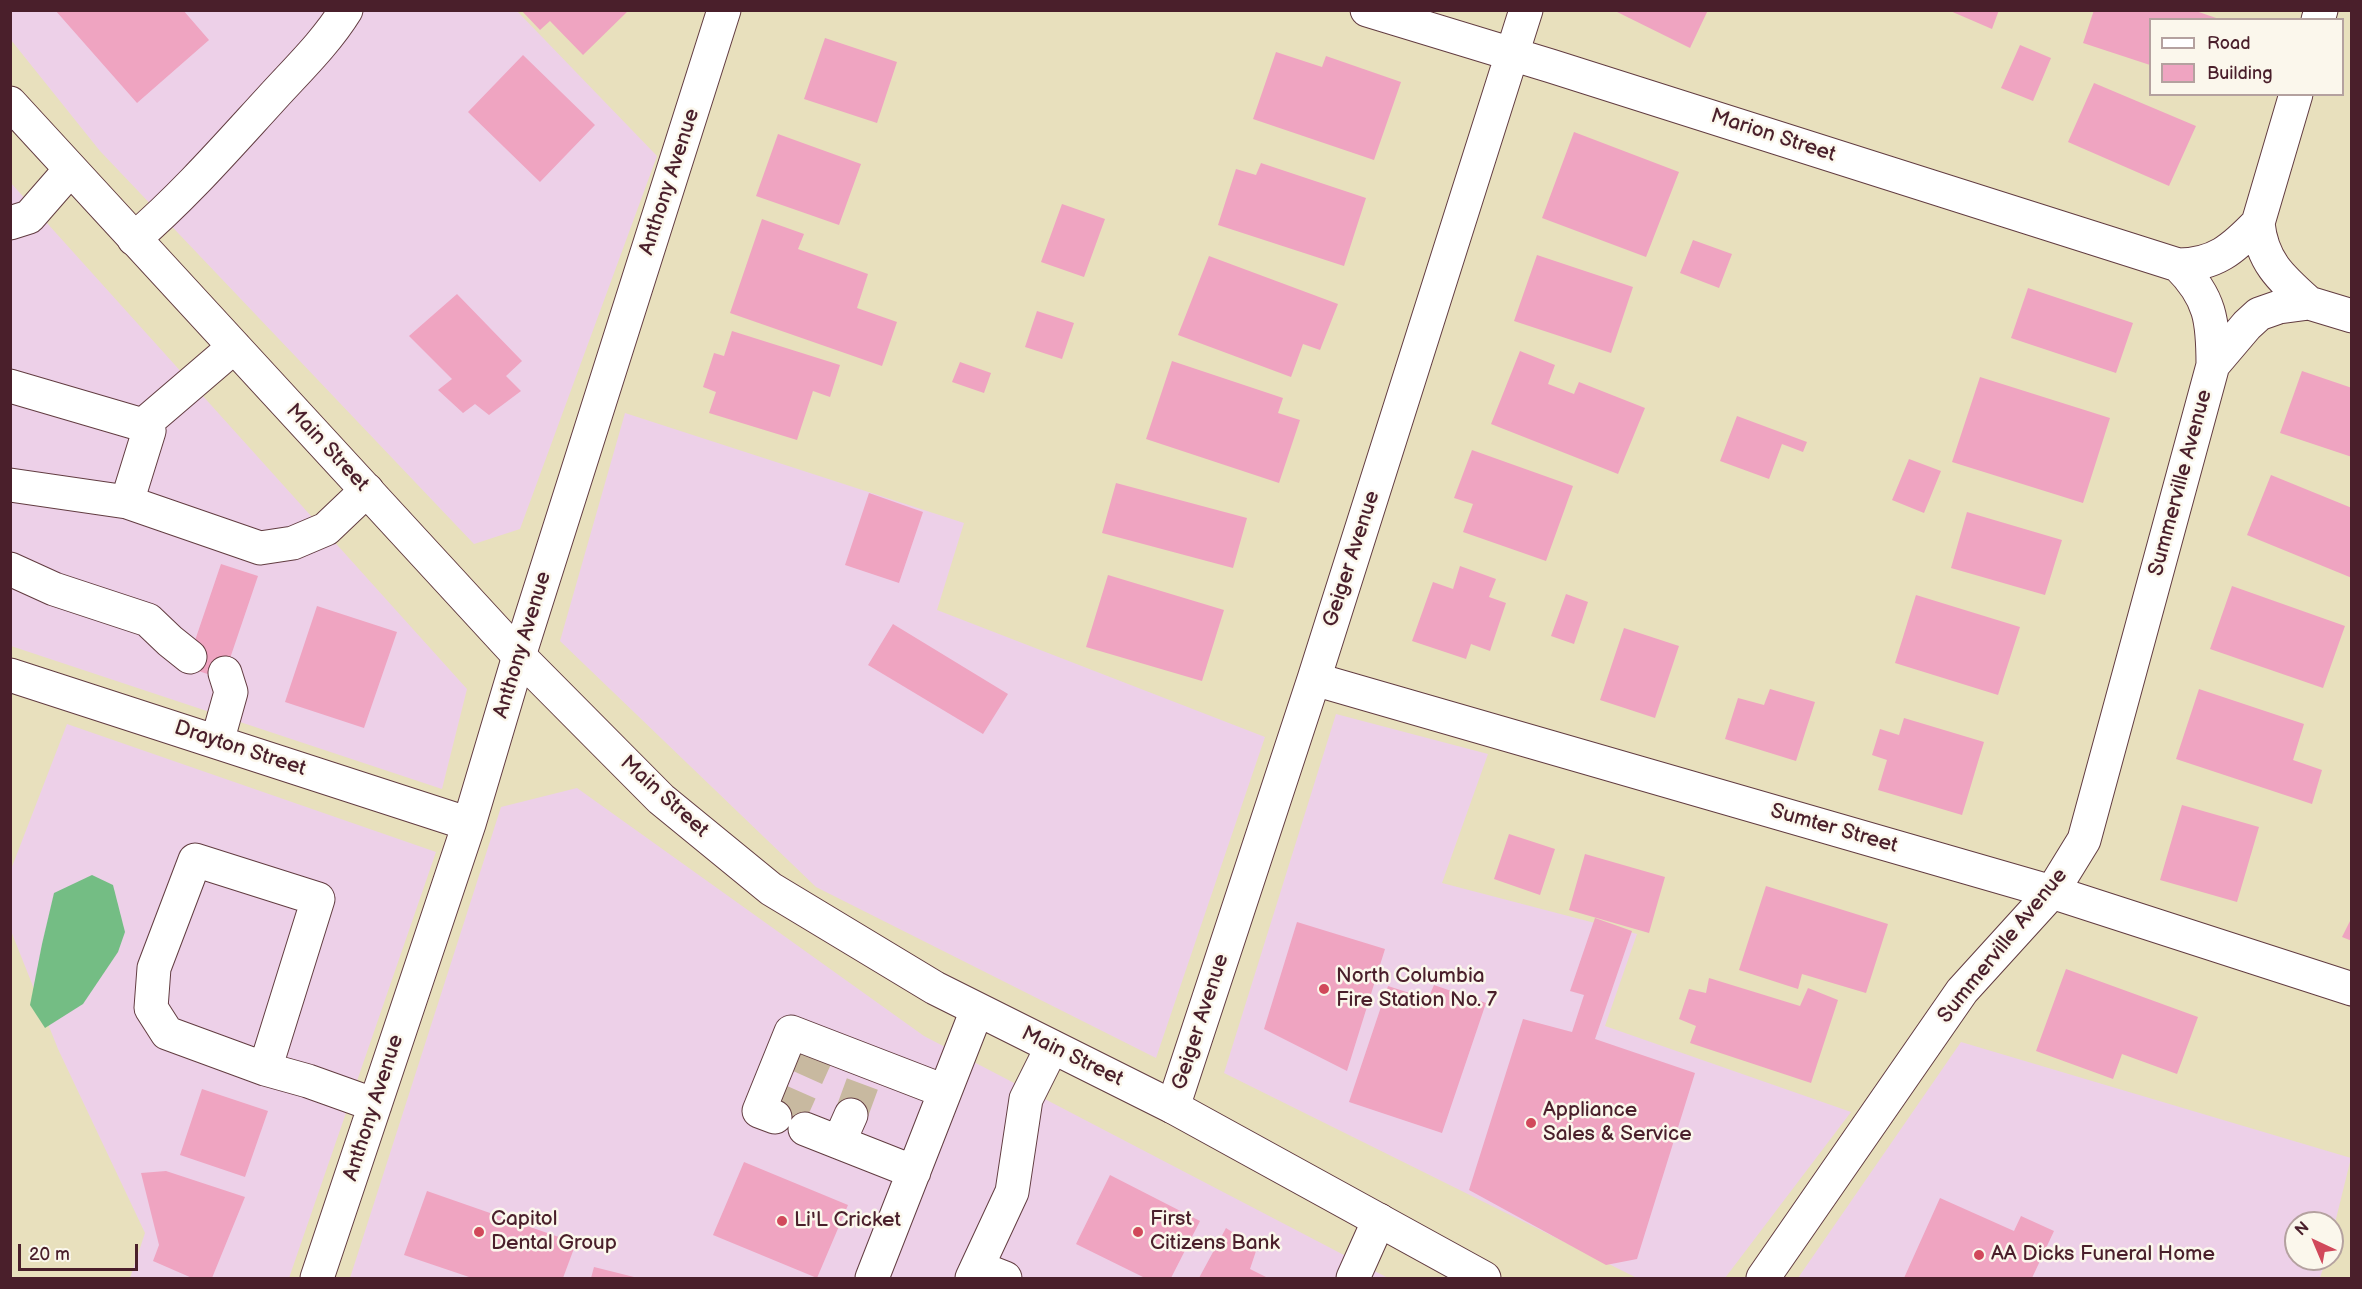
<!DOCTYPE html>
<style>
body{margin:0}
#map{position:relative;width:2362px;height:1289px;overflow:hidden;background:#e8e0bd;font-family:"Balsamiq Sans",sans-serif}
canvas{display:block}
.frame{position:absolute;inset:0;border:12px solid #4a1f2b;pointer-events:none}
.legend{position:absolute;left:2149px;top:18px;width:195px;height:78px;box-sizing:border-box;background:#fbf7ec;border:2px solid #b4a19f;margin:0;padding:8px 10px;list-style:none;font-size:18px;color:#4a1f2b}
.legend li{display:flex;align-items:center;gap:12px;height:30px}
.legend b{width:30px;border:2px solid #b4a19f}
.north{position:absolute;left:2284px;top:1211px;width:60px;height:60px;box-sizing:border-box;background:#fbf7ec;border:2px solid #b4a19f;border-radius:50%;rotate:316deg;font-size:16px;font-weight:700;line-height:24px;text-align:center;color:#4a1f2b}
.north::after{content:'';display:block;margin:auto;width:21px;height:27px;background:#d1495b;clip-path:polygon(50% 0,100% 100%,50% 72%,0 100%)}
.scale{position:absolute;left:18px;top:1244px;width:120px;height:27px;box-sizing:border-box;border:3px solid #4a1f2b;border-top:0;padding-left:8px;font-size:18px;line-height:21px;white-space:nowrap;color:#4a1f2b;-webkit-text-stroke:4px #fbf7ec;paint-order:stroke}
</style>
<div id="map">
<canvas width="2362" height="1289"></canvas>
<div class="frame"></div>
<ul class="legend">
<li><b style="height:8px;background:#fff"></b>Road</li>
<li><b style="height:16px;background:#efa4c1"></b>Building</li>
</ul>
<div class="north">N</div>
<div class="scale">20 m</div>
</div>
<script>
const c = document.querySelector('canvas').getContext('2d');
c.lineJoin = 'round';
function fillPath(path, color) { c.fillStyle = color; c.fill(path, 'evenodd'); }
function stroke(path, color, width, dash) { c.strokeStyle = color; c.lineWidth = width; c.lineCap = dash ? 'butt' : 'round'; c.setLineDash(dash || []); c.stroke(path); }
function label(font, color, halo, rows, align = 'center') {
  c.font = font + ' "Balsamiq Sans",sans-serif'; c.lineWidth = 5; c.setLineDash([]); c.textBaseline = 'middle'; c.strokeStyle = halo; c.fillStyle = color; for (const [text, x, y, turn = 0] of rows) {
    c.save(); c.translate(x, y); c.rotate((+turn || 0) * Math.PI / 180); c.textAlign = isNaN(turn) ? turn : align; if (halo) c.strokeText(text, 0, 0); c.fillText(text, 0, 0); c.restore();
  }
}
fillPath(new Path2D(`
 M11 11H517L657 156 520 529 474 544 100 151 11 40Z
 M10 182 467 689 442 789 11 646Z
 M625 413 964 523 937 610 1265 737 1156 1058 816 887 560 641Z
 M1336 714 1488 754 1442 883 1637 934 1605 1026 1851 1112 1725 1278H1637L1224 1073Z
 M67 724 436 852 289 1278H130L145 1233 58 1049 11 931 10 872Z
 M577 788 924 1036 1388 1278H350L501 807Z
 M1961 1042 2351 1158 2332 1235V1223H2296V1259H2326L2320 1278H1798Z`), '#edd0e8');
fillPath(new Path2D(`
 M92 875 113 885 125 932 118 952 83 1004 45 1028 30 1005 42 944 54 893Z`), '#74bd84');
fillPath(new Path2D(`
 M55 10H183L209 40 137 103Z
 M521 10H629L583 55 550 21 540 30Z
 M1613 10H1708L1690 48Z
 M1948 10H1999L1992 29Z
 M2094 10H2193L2219 19 2150 20V65L2083 43Z
 M825 38 897 62 877 123 804 99Z
 M2020 45 2051 58 2033 101 2001 88Z
 M1276 52 1322 67 1326 56 1401 82 1374 160 1253 119Z
 M523 55 595 125 540 182 468 112Z
 M2094 83 2196 126 2169 186 2068 142Z
 M1574 132 1679 172 1646 257 1542 218Z
 M778 134 861 164 839 225 756 196Z
 M1261 163 1366 198 1344 266 1218 225 1236 169 1256 175Z
 M1062 204 1105 219 1084 277 1041 262Z
 M762 219 804 234 798 249 868 274 857 308 897 322 882 366 730 313Z
 M1693 240 1732 254 1719 288 1680 273Z
 M1537 255 1633 287 1611 353 1514 321Z
 M1209 256 1338 304 1320 350 1303 344 1291 377 1178 335Z
 M2028 288 2133 323 2116 373 2011 338Z
 M457 294 522 361 506 376 521 391 489 415 475 404 463 413 438 390 452 379 409 336Z
 M1037 311 1074 323 1062 359 1025 347Z
 M732 331 840 365 830 397 813 391 797 440 709 413 716 392 703 387 714 353 724 356Z
 M1520 351 1555 365 1548 384 1574 394 1579 382 1645 408 1618 474 1491 424Z
 M1172 361 1283 398 1278 413 1300 420 1279 483 1146 439Z
 M960 362 991 373 984 393 952 382Z
 M2302 371 2352 388V457L2280 433Z
 M1980 377 2110 418 2083 503 1952 462Z
 M1737 416 1807 442 1803 452 1782 444 1769 479 1720 461Z
 M1472 450 1573 486 1546 561 1463 532 1473 504 1454 498Z
 M1909 459 1941 471 1924 513 1892 500Z
 M2271 475 2352 508V578L2247 535Z
 M1116 483 1247 518 1233 568 1102 533Z
 M869 493 923 512 899 583 845 565Z
 M1967 512 2062 540 2045 595 1951 568Z
 M221 564 258 576 223 679 186 667Z
 M1460 566 1496 579 1489 597 1506 603 1490 651 1471 644 1466 659 1412 641 1433 582 1453 589Z
 M1108 575 1224 610 1202 681 1086 647Z
 M2232 586 2345 626 2323 688 2210 649Z
 M1566 594 1588 602 1574 644 1551 636Z
 M1916 595 2020 627 1998 695 1895 663Z
 M317 606 397 632 364 728 285 702Z
 M893 624 1008 694 983 734 868 665Z
 M1624 628 1679 646 1655 718 1600 700Z
 M1770 689 1815 702 1796 761 1725 739 1738 698 1764 705Z
 M2199 689 2304 724 2293 760 2322 770 2312 804 2176 759Z
 M1904 718 1984 742 1962 815 1878 790 1887 760 1872 755 1880 729 1899 735Z
 M2182 805 2259 827 2237 902 2160 880Z
 M1509 834 1555 849 1540 895 1494 879Z
 M1585 854 1665 877 1649 933 1569 910Z
 M1766 886 1888 924 1866 993 1802 974 1798 989 1739 970Z
 M2352 917V941L2342 937Z
 M1595 918 1632 931 1595 1039 1695 1073 1637 1259 1606 1265 1469 1190 1523 1019 1572 1032 1584 995 1570 991Z
 M1297 922 1385 949 1347 1071 1264 1029Z
 M2066 969 2198 1017 2177 1074 2122 1054 2113 1079 2036 1051Z
 M1709 978 1800 1006 1808 988 1838 1000 1811 1083 1690 1043 1696 1026 1679 1019 1689 989 1706 993Z
 M1434 985 1486 1003 1442 1133 1349 1102 1388 986 1428 999Z
 M202 1089 268 1111 245 1177 180 1155Z
 M744 1162 848 1205 817 1278 713 1235Z
 M166 1171 245 1197 212 1278H192L153 1261 159 1245 141 1173Z
 M1110 1175 1200 1221 1171 1278H1145L1076 1244Z
 M427 1191 576 1243 563 1278H472L404 1255Z
 M1940 1198 2014 1231 2021 1216 2054 1231 2032 1278H1904Z
 M1226 1228 1257 1248 1250 1269 1268 1278H1199Z
 M594 1267 638 1278H591Z`), '#efa4c1');
stroke(new Path2D(`
 M851 1115 866 1074
 M787 1122 817 1055`), '#c8b9a0', 33, [33, 16]);
const minor = new Path2D(`
 M1367 10 1551 66 2178 265C2215 265 2233 249 2258 223
 M2318 20 2321 10
 M2296 94 2258 223C2262 262 2281 278 2309 303
 M10 223 29 217 70 170
 M134 239C183 197 225 149 269 101 295 72 325 44 346 10
 M2213 365 2247 325 2259 314 2279 307 2309 303 2352 316
 M10 386 143 425 149 431 127 502 10 485
 M143 425 234 347
 M127 502 260 548 293 543 326 529 367 490
 M10 569 54 589 148 620 170 641 190 657
 M10 675 469 824
 M1314 679 2052 892 2352 989
 M217 742 231 692 225 673
 M265 1069 318 899 195 860 154 968 151 1008 167 1033 265 1069 308 1081 375 1105
 M1173 1107 1314 679 1526 10
 M775 1117 759 1111 791 1032 944 1091
 M805 1129 914 1172
 M839 1142 851 1115
 M977 1267 1005 1278
 M317 1278 469 824 519 656 724 10
 M872 1278 977 1010
 M972 1278 1012 1192 1026 1099 1052 1047
 M1353 1278 1379 1220
 M1763 1278 1962 991 2052 892 2084 840 2213 365C2213 321 2211 298 2178 265`);
const major = new Path2D(`
 M10 103 519 656 661 799 771 889 935 988 1173 1107 1484 1278`);
stroke(minor, '#623c41', 35);
stroke(major, '#623c41', 35);
stroke(minor, '#fff', 33);
stroke(major, '#fff', 33);
for (const [x, y, r, color] of [
 [1324,989,6,"#d1495b"],
 [1531,1123,6,"#d1495b"],
 [782,1221,6,"#d1495b"],
 [479,1232,6,"#d1495b"],
 [1138,1232,6,"#d1495b"],
 [1979,1255,6,"#d1495b"]
]) { const dot = new Path2D(); dot.arc(x, y, r, 0, 2 * Math.PI); c.fillStyle = color; c.fill(dot); stroke(dot, '#fbf7ec', 2); }
label('21px', '#4a1f2b', '#fbf7ec', [
 ["Marion Street",1773,136,18],
 ["Anthony Avenue",670,182,-72],
 ["Main Street",327,448,47],
 ["Summerville Avenue",2181,483,-75],
 ["Geiger Avenue",1352,559,-72],
 ["Anthony Avenue",523,645,-73],
 ["Drayton Street",240,749,18],
 ["Main Street",664,797,42],
 ["Sumter Street",1834,829,16],
 ["Summerville Avenue",2003,946,-51],
 ["Geiger Avenue",1201,1022,-72],
 ["Main Street",1072,1057,26],
 ["Anthony Avenue",374,1108,-72]
]);
label('21px', '#4a1f2b', '#fbf7ec', [
 ["North Columbia",1336,977],
 ["Fire Station No. 7",1336,1001],
 ["Appliance",1543,1111],
 ["Sales & Service",1543,1135],
 ["Capitol",491,1220],
 ["Dental Group",491,1244],
 ["First",1150,1220],
 ["Citizens Bank",1150,1244],
 ["Li'L Cricket",794,1221],
 ["AA Dicks Funeral Home",1991,1255]
], 'left');
</script>
